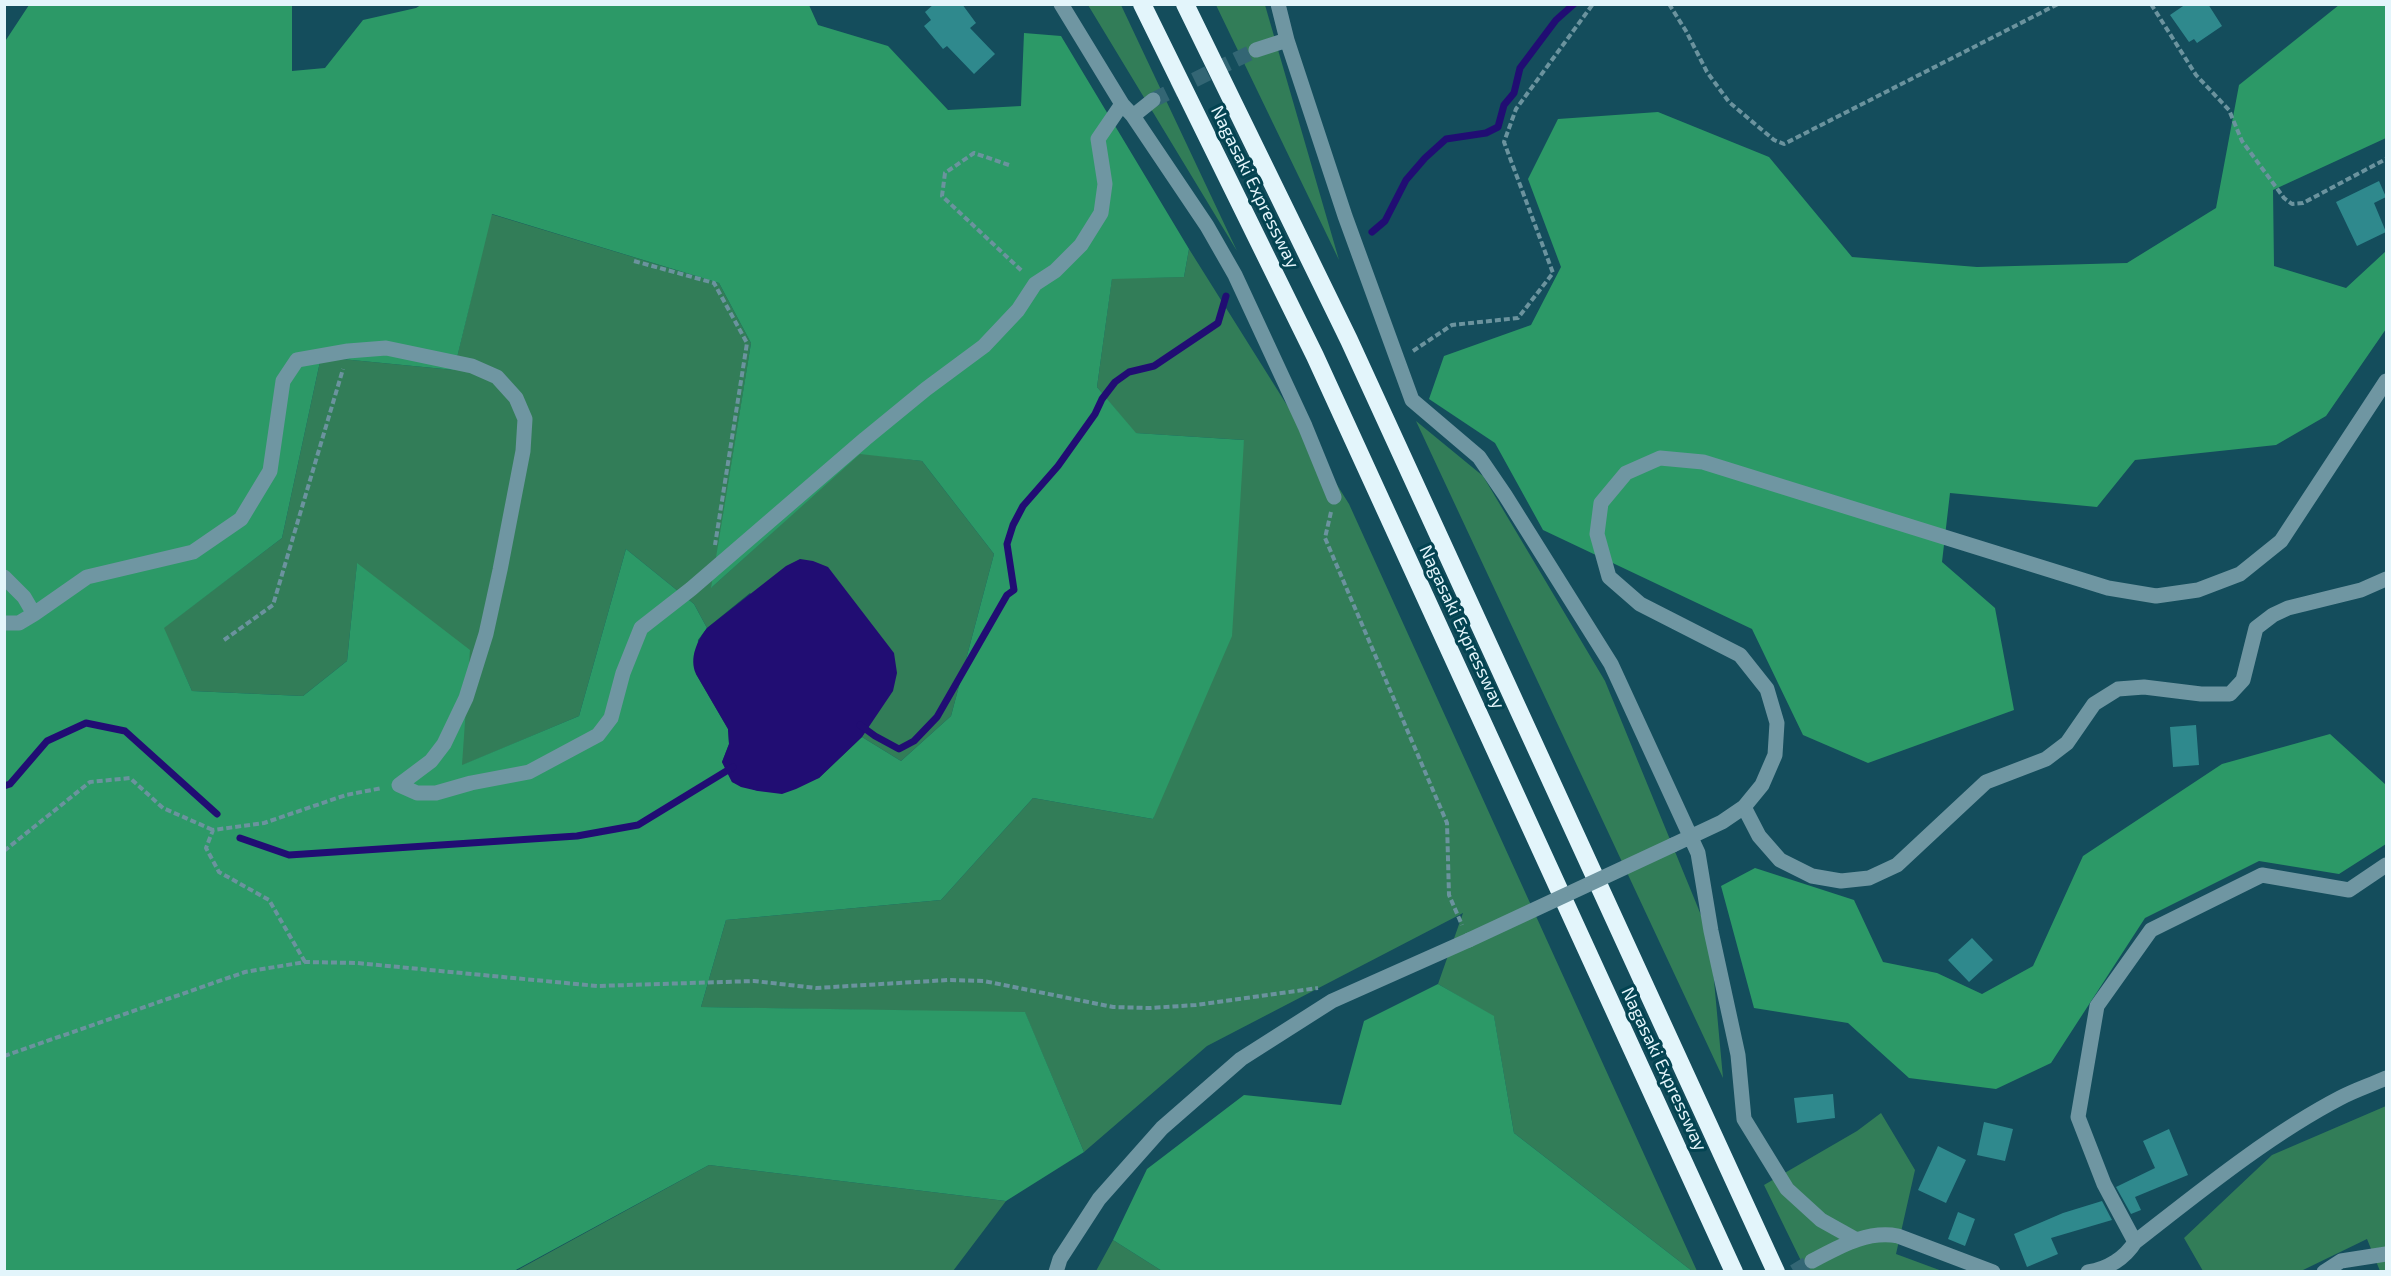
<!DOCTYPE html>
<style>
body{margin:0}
#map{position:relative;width:2391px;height:1276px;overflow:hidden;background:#144d5c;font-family:"Exo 2",sans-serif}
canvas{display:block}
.frame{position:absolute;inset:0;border:6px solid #e3f5fb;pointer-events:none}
</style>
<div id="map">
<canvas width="2391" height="1276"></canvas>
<div class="frame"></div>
</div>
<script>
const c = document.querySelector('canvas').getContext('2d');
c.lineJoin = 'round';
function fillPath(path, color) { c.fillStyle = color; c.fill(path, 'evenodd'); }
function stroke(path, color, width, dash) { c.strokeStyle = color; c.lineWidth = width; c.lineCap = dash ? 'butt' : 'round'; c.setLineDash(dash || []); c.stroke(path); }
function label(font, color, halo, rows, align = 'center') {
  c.font = font + ' "Exo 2",sans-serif'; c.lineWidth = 6; c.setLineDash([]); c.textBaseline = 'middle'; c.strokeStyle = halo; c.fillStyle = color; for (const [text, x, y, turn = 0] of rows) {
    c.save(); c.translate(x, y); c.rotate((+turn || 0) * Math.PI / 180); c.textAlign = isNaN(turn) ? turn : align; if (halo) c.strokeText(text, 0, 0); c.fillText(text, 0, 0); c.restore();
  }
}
fillPath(new Path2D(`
 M1088 5H1121L1237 251Z
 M1216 5H1265L1339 260Z
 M491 214 719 283 751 343 712 587 860 453 922 461 994 554 951 716 901 761 862 737 866 730 750 593 707 628 694 604 626 549 579 716 461 766 357 564 347 661 303 696 192 691 163 628 282 538 321 357 454 370Z
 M1189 249 1349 504 1697 1271H1692L1514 1133 1494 1017 1438 984 1463 913 1207 1046 1084 1152 1025 1013 701 1007 726 920 941 900 1033 798 1153 819 1244 440 1135 433 1097 387 1112 278 1184 277Z
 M1416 421 1483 476 1605 681 1710 937 1723 1078Z
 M2386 1106V1271H2380L2367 1239 2301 1271H2203L2184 1238 2272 1155Z
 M1881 1113 1915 1170 1896 1254 1942 1271H1806L1764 1185 1857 1131Z
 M709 1165 1006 1201 953 1271 514 1272Z
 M1113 1240 1162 1271H1096Z`), '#327d58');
fillPath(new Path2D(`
 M29 5H292V71L325 68 363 20 416 8 421 5H809L818 25 888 46 948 110 1021 106 1024 33 1061 36 1189 249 1184 277 1112 279 1097 387 1136 433 1244 440 1232 636 1153 819 1033 798 941 900 726 920 701 1007 1025 1012 1084 1152 1006 1201 709 1165 514 1271H5L4 43ZM492 214 719 283 751 343 711 588 860 454 922 461 994 554 951 716 901 761 862 737 819 778 758 791 732 782 722 762 729 744 728 729 696 674 698 640 707 628 694 604 626 549 579 716 462 765 470 650 357 563 347 661 303 696 192 691 164 628 282 538 321 357 454 370Z
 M2339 5H2386V138L2273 190 2274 266 2346 288 2386 251V329L2326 416 2276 445 2135 460 2097 507 1950 493 1942 562 1995 608 2014 710 1868 763 1803 735 1752 629 1543 530 1495 443 1429 399 1444 356 1531 325 1561 267 1528 179 1558 119 1658 112 1769 157 1852 257 1977 267 2127 263 2216 208 2239 85Z
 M2330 734 2386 785V844L2339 874 2259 861 2145 918 2051 1063 1996 1089 1909 1078 1848 1023 1754 1008 1721 886 1755 868 1854 900 1883 962 1937 973 1982 994 2033 966 2083 856 2222 764Z
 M1438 984 1494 1016 1514 1133 1692 1271H1162L1113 1240 1147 1169 1244 1095 1341 1105 1364 1021Z`), '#2c9967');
fillPath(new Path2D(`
 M800 559 813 561 828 567 894 653 897 673 893 691 862 737 819 778 796 789 782 794 758 791 741 787 732 782 722 762 729 744 728 729 696 674C689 658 697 641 707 628L786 566Z`), '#210d73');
stroke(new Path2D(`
 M1372 232 1385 221 1406 180 1425 158 1446 139 1486 133 1498 127 1504 105 1514 93 1520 68 1556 20 1574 4
 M860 725 875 736 899 749 914 741 937 717 1007 595 1014 590 1007 544 1013 525 1023 506 1058 466 1095 414 1102 399 1115 382 1129 372 1154 366 1218 323 1226 296
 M4 786 10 784 47 741 86 723 125 731 217 814
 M240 838 289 855 577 836 638 825 733 767`), '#210d73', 7);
fillPath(new Path2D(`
 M934 4H962L976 23 970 28 995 54 974 74 947 46 943 49 924 26 931 20 925 12Z
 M2186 4H2208L2222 26 2197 43 2194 39 2189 42 2170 15Z
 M2379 181 2386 197 2374 203 2386 232 2357 246 2336 202Z
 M2196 725 2199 765 2173 767 2170 727Z
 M1972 938 1993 960 1969 982 1948 960Z
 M1833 1094 1835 1118 1797 1123 1794 1098Z
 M1984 1122 2013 1129 2005 1161 1977 1155Z
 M2169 1129 2188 1175 2135 1197 2141 1210 2131 1214 2116 1187 2155 1168 2143 1141Z
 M1938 1146 1966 1160 1946 1203 1918 1190Z
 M2102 1201 2112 1220 2051 1238 2058 1254 2027 1267 2014 1234 2063 1213Z
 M1958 1212 1975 1219 1965 1246 1948 1239Z`), '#2f898d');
stroke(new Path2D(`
 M1153 100 1256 50
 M1794 1272 1812 1261`), '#336674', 15, [15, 8]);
stroke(new Path2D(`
 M1669 4 1686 31 1707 72 1729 102 1774 140 1784 144 2058 4
 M2151 4 2196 75 2229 110 2242 141 2284 198 2292 204 2303 203 2386 159
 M1009 165 974 153 945 173 942 196 1023 272
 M634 261 714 283 747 343 715 545
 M1413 351 1452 325 1518 318 1553 273 1504 142 1516 109 1593 4
 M1331 512 1325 538 1447 823 1449 895 1462 925
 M224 640 273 605 343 369
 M4 851 90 782 130 778 163 808 213 830
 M305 962 269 900 219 872 206 848 213 830 264 823 346 795 382 788
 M4 1056 245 972 305 962 357 963 597 986 754 981 816 988 948 980 984 981 1113 1007 1150 1008 1196 1005 1318 988`), '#6b939e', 4, [6, 3]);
stroke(new Path2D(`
 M1061 4 1122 104 1133 116 1207 226 1235 275 1305 426 1334 497
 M1278 4 1287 40 1345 216 1412 400 1479 457 1505 495 1611 664 1698 853 1711 931 1738 1055 1744 1119 1787 1189 1821 1220 1855 1239
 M1256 50 1287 40
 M1133 116 1153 100
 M4 577 24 597 34 614 19 623H4
 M34 614 87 577 193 552 241 519 270 471 283 381 297 360 348 351 386 348 472 366 497 377 516 398 525 419 523 451 500 570 486 634 466 698 444 744 431 761 399 785 417 793H436L471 783 529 772 598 735 611 718 623 673 641 628 691 589 865 439 926 389 984 346 1018 310 1035 284 1055 271 1081 245 1101 213 1105 184 1098 139 1122 104
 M1744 807 1759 836 1780 860 1812 876 1841 881 1869 878 1897 865 1986 782 2046 759 2067 743 2094 704 2118 689 2144 687 2201 694H2230L2243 680 2256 628 2273 615 2288 608 2361 590 2386 579
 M1673 845 1722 822 1744 807 1762 785 1775 755 1777 723 1767 689 1740 655 1640 604 1609 577 1597 534 1601 503 1626 473 1660 458 1703 462 2108 588 2156 596 2198 590 2240 574 2281 541 2386 381
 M2135 1242 2104 1184 2078 1117 2097 1006 2151 930 2262 875 2349 890 2386 865
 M1812 1261C1839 1247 1867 1230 1898 1236L1993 1272
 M1056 1272 1060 1259 1099 1199 1162 1128 1241 1059 1332 1001 1469 940
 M2088 1272C2108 1269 2125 1258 2135 1242 2198 1193 2269 1135 2340 1098 2355 1090 2371 1085 2386 1078
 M2324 1272 2341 1261 2386 1254`), '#6f96a2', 15);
stroke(new Path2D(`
 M1142 4 1315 356 1734 1272
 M1185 4 1349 340 1776 1272`), '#e3f5fb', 18);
stroke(new Path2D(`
 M1469 940 1673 845`), '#6f96a2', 15);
label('18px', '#e3f5fb', '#034351', [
 ["Nagasaki Expressway",1255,187,64],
 ["Nagasaki Expressway",1462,627,65],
 ["Nagasaki Expressway",1664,1069,65]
]);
</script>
